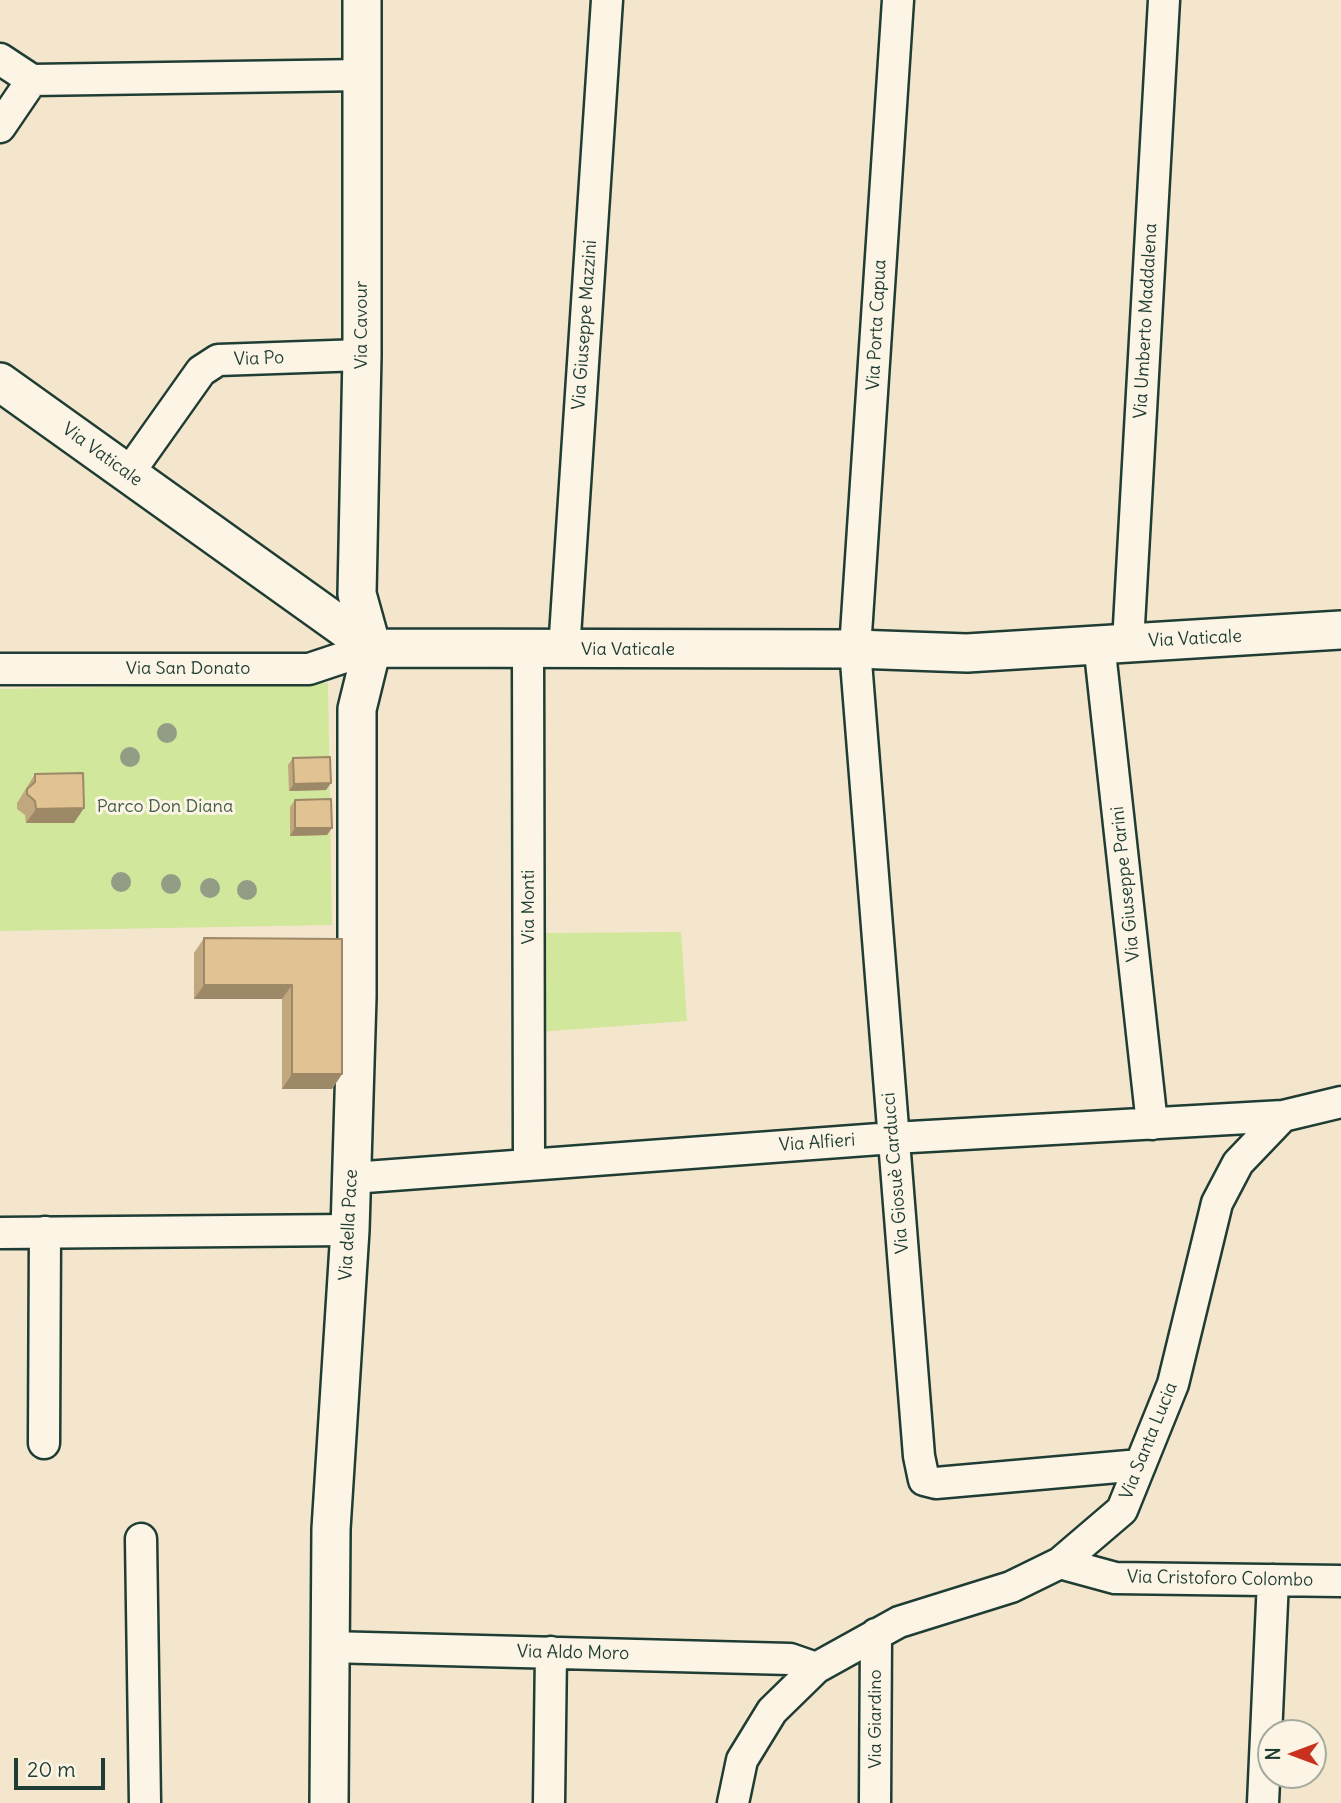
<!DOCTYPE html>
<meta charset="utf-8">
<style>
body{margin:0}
#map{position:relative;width:1341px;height:1803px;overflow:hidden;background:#f4e6cc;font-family:Delius,sans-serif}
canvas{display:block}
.north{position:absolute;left:1257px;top:1719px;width:70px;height:70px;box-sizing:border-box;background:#fcf5e5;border:2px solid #a4ab9e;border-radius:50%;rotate:270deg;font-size:19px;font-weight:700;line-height:28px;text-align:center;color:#1f3d34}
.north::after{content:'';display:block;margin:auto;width:24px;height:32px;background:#c8321e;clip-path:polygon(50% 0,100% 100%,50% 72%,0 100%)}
.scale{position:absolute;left:14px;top:1758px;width:91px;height:32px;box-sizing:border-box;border:4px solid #1f3d34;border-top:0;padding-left:9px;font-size:21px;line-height:24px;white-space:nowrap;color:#1f3d34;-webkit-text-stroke:5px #fcf5e5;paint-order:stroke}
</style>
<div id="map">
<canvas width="1341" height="1803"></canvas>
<div class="north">N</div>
<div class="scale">20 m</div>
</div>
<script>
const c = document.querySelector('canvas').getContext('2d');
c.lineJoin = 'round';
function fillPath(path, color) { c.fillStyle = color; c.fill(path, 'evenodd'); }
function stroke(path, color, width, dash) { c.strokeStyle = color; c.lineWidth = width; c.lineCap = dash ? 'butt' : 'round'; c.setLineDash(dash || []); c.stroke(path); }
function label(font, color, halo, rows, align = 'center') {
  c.font = font + ' Delius,sans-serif'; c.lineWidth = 6; c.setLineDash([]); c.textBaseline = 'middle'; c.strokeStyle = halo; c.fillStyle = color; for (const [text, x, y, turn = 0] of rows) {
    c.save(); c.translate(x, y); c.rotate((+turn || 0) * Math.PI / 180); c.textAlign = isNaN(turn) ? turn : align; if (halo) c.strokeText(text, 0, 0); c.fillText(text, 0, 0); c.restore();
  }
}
fillPath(new Path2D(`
 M328 683 332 925 0 931V689Z
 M681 932 687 1021 538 1032 539 933Z`), '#d1e79c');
const minor = new Path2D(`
 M898 0 855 649 919 1456 924 1480 936 1483 1140 1465
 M0 59 32 80 363 75
 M0 127 32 80
 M128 474 201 371 218 360 362 355
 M1099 643 1152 1124
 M1128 643 1164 0
 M528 650 529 1164
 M564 651 607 0
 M0 669H309L372 648
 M352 1178 893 1138 1283 1116
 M0 1233 350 1230
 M44 1443 45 1232
 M141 1539 145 1803
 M1060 1563 1115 1578 1341 1581
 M328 1647 790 1659 816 1668
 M549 1803 551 1652
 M733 1803 742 1760 772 1711 816 1668 899 1622 1011 1587 1060 1563 1122 1510 1173 1384 1217 1203 1238 1163 1283 1116 1341 1102
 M875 1803 876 1634
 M1263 1803 1273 1580`);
const tertiary = new Path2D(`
 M0 382 372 648 855 649 967 653 1341 630
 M329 1803 331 1529 350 1230 357 997V709L372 648 357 594 362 355V0`);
stroke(minor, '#1f3d34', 35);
stroke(tertiary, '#1f3d34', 42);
stroke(minor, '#fcf5e5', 30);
stroke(tertiary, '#fcf5e5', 37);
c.fillStyle = '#939c84';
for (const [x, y] of [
 [167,733],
 [130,757],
 [121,882],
 [171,884],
 [210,888],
 [247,890]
]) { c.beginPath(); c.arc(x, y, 10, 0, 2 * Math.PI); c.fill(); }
fillPath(new Path2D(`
 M293 758 326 790 289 791 288 765Z
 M35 774 74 823H26L25 815 17 809V803Z
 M295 800 332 828 327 835 290 836V807Z
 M204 938 342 939V1074L332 1089H282V999H194V953Z`), '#c1a77e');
fillPath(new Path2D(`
 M331 783 326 790 289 791 294 784Z
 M84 808 74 823H26L36 809Z
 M295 828H332L327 835 290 836Z
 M204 985H292L282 999H194Z
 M292 1074H342L332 1089H282Z`), '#9d8867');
const building = new Path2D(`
 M330 757 331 783 294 784 293 758Z
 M83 773 84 808 36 809 35 801 27 794V789L35 782V774Z
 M331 799 332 828H295V800Z
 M204 938 342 939V1074H292V985H204Z`);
fillPath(building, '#e0c293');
stroke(building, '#9d8867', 2);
label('18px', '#1f3d34', '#fcf5e5', [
 ["Via Umberto Maddalena",1146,321,-87],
 ["Via Cavour",362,325,-90],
 ["Via Giuseppe Mazzini",585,325,-86],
 ["Via Porta Capua",877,325,-87],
 ["Via Po",259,359,-2],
 ["Via Vaticale",102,455,36],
 ["Via Vaticale",1195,639,-3],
 ["Via Vaticale",628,650],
 ["Via San Donato",188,669],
 ["Via Giuseppe Parini",1126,884,-96],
 ["Via Monti",529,907,-90],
 ["Via Alfieri",817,1143,-4],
 ["Via Giosuè Carducci",896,1173,-95],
 ["Via della Pace",349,1225,-87],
 ["Via Santa Lucia",1149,1441,-68],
 ["Via Cristoforo Colombo",1220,1579,1],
 ["Via Aldo Moro",573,1653,1],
 ["Via Giardino",876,1719,-90]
]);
label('18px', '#435f49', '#fcf5e5', [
 ["Parco Don Diana",165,807]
]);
</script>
